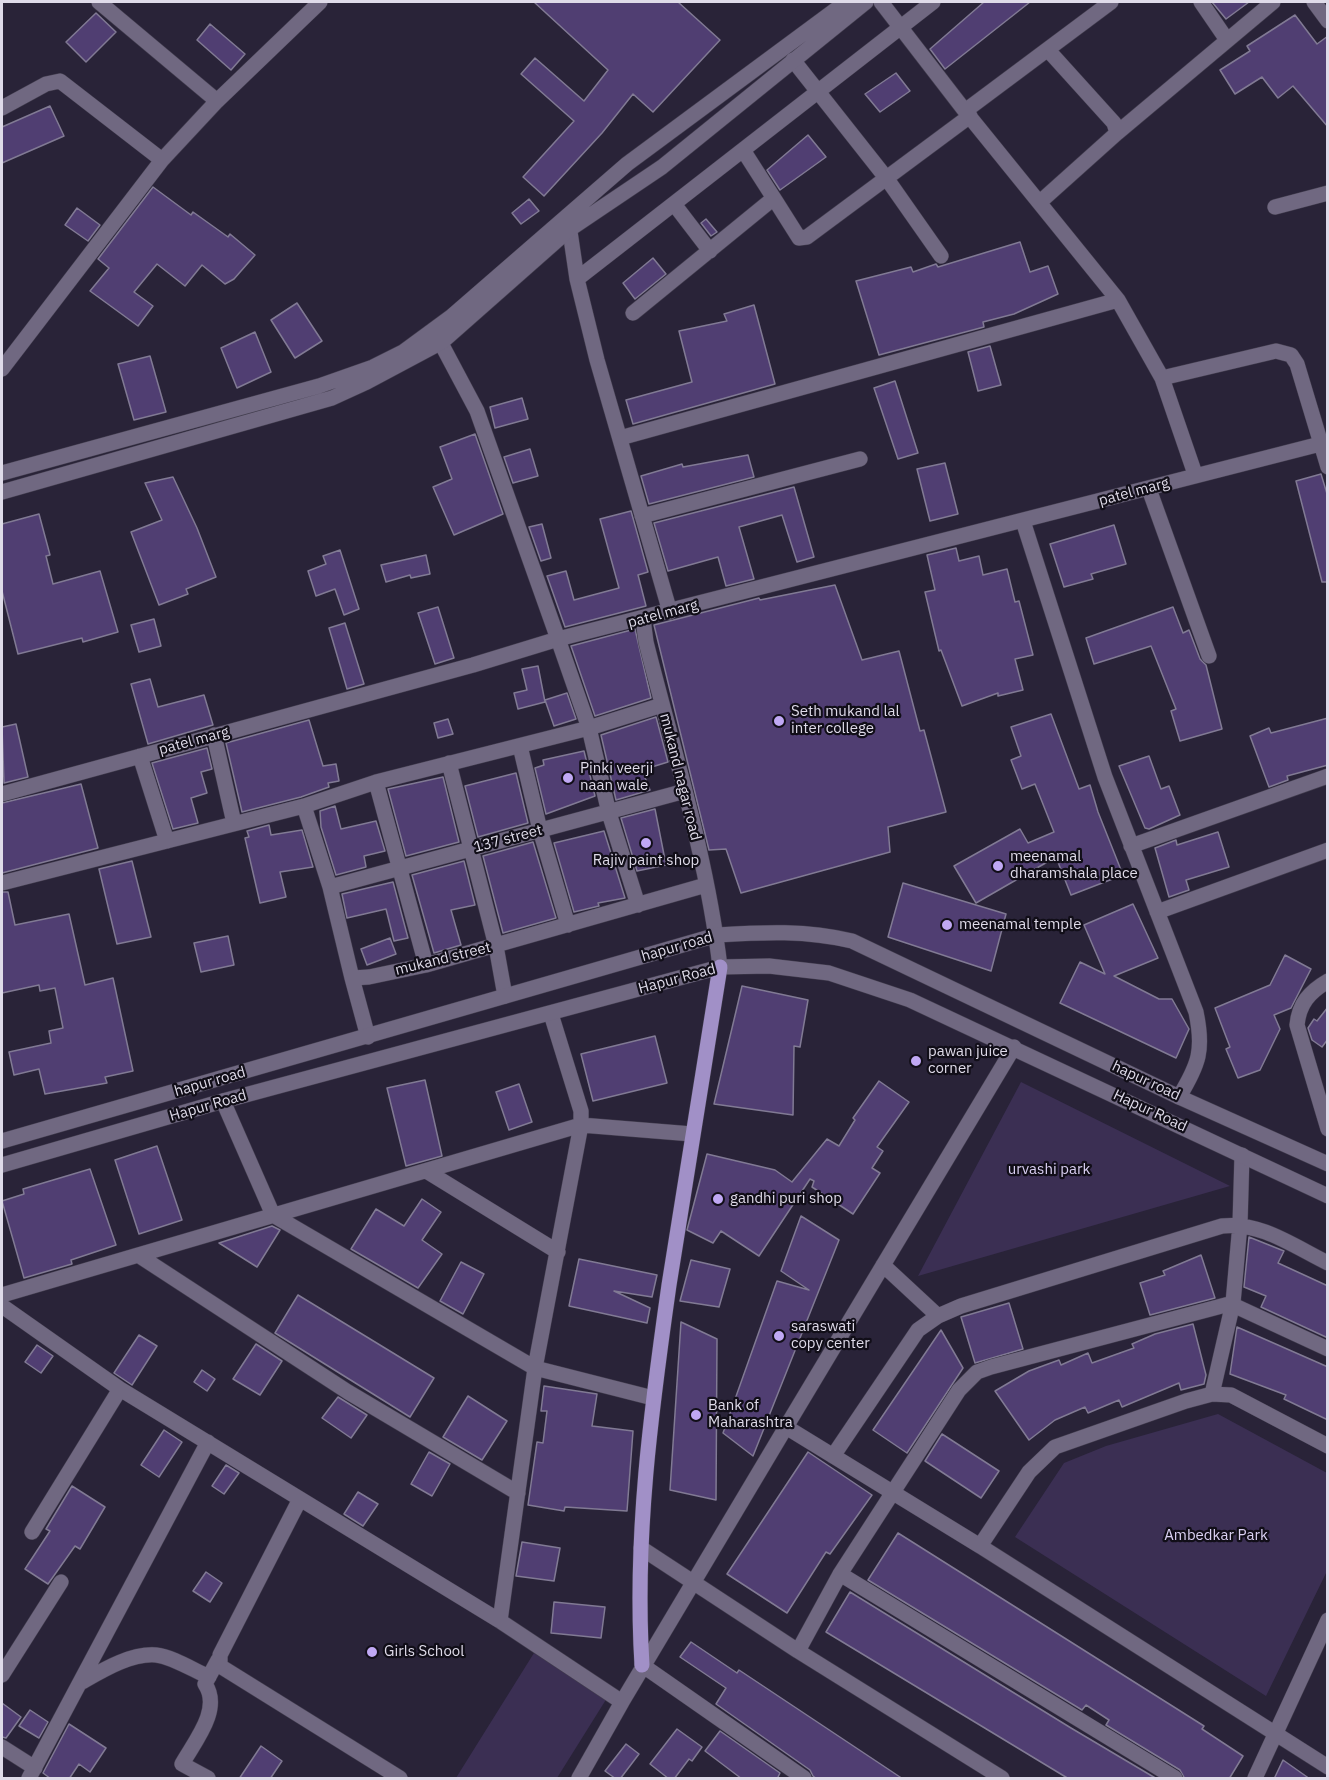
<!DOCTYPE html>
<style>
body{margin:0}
#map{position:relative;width:1329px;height:1780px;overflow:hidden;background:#292338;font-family:"IBM Plex Sans",sans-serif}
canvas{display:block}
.frame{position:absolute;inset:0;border:3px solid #dfdbe9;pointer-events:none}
</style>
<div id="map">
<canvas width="1329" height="1780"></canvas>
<div class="frame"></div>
</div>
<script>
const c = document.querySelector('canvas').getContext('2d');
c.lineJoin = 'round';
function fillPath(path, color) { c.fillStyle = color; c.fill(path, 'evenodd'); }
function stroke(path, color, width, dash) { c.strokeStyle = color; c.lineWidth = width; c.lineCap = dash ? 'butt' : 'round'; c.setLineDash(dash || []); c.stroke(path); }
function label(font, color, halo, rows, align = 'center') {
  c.font = font + ' "IBM Plex Sans",sans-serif'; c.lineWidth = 4.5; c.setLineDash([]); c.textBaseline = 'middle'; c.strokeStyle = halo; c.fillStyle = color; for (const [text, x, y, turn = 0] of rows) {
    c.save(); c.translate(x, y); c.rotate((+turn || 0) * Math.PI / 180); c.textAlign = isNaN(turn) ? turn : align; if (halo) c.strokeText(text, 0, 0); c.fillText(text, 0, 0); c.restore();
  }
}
fillPath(new Path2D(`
 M1021 1082 1230 1186 918 1276Z
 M1218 1414 1327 1473V1571L1266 1696 1015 1537 1064 1463 1106 1446Z
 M534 1653 607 1698 557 1778H456Z`), '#3b2f53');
const building = new Path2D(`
 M534 2H678L720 40 653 112 633 94 602 133 544 196 523 177 574 121 521 74 535 58 584 101 608 70Z
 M984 2H1030L945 69 930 49Z
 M1212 2H1249L1226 19Z
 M96 13 116 32 86 62 66 42Z
 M1295 15 1317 44 1328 36V127L1293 86 1278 98 1262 77 1235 94 1220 70 1250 51 1247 46Z
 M210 24 245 54 231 70 197 40Z
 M896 73 910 91 880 112 865 94Z
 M50 106 64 136 2 163V127Z
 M808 135 826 157 780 190 767 170Z
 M153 187 191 215 193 212 228 237 230 234 255 255 234 279 225 284 202 265 185 286 157 264 134 292 153 306 138 326 90 291 109 268 98 259Z
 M529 199 539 211 521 224 512 213Z
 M77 208 100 225 88 241 65 225Z
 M706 219 717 232 711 236 701 223Z
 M1020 242 1030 272 1048 266 1058 294 1014 314 983 322 984 327 879 355 856 281 911 267 913 272 936 264 938 267Z
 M653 258 666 274 635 299 623 283Z
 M297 303 322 341 295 358 271 320Z
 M754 305 775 384 633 424 626 400 692 382 679 331 727 321 724 314Z
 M255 332 271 372 237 388 221 348Z
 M990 346 1001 385 978 391 968 352Z
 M150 356 166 412 134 420 118 364Z
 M895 381 918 453 898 459 874 388Z
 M522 398 528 419 495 428 490 407Z
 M475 434 503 514 454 535 433 487 452 479 440 447Z
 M530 449 538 476 513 483 504 457Z
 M748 455 754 477 649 504 641 476 682 464 683 467Z
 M945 463 958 514 930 521 917 469Z
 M1321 474 1328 497V582H1322L1296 481Z
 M173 477 197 528 216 577 186 589 188 594 159 605 131 532 162 520 145 483Z
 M794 487 814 557 797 562 782 515 739 527 754 579 726 586 718 557 668 571 654 523Z
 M631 511 648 572 638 575 646 606 565 627 547 576 566 571 574 600 619 588 600 519Z
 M39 514 50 555 46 556 53 584 100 571 118 632 83 642 82 638 18 654 2 591V524Z
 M542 524 551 558 541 561 529 527Z
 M1114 525 1126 564 1091 574 1093 579 1064 587 1050 544Z
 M956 548 959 561 979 556 983 575 1007 569 1015 602 1019 601 1033 655 1015 659 1023 690 998 696V693L962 706 941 650 939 651 925 592 935 590 927 555Z
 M340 550 359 609 344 615 335 589 316 596 308 571 326 564 323 556Z
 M426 555 430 574 411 578 410 575 386 582 381 565Z
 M835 585 862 660 899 651 920 731 924 730 946 812 888 827 890 852 741 893 726 849 709 850 654 625 759 598 760 600Z
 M438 607 454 658 435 664 418 613Z
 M1173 607 1183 633 1189 630 1200 659 1206 665 1222 729 1180 741 1171 711 1176 709 1151 646 1094 664 1086 638Z
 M154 619 161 646 139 652 131 625Z
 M345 623 364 684 347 689 329 628Z
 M635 629 651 698 595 716 571 646Z
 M538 666 545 702 518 709 514 693 527 690 522 669Z
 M150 679 158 707 204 695 213 725 148 744 131 684Z
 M567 693 576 719 554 726 545 700Z
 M1051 714 1079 789 1090 785 1098 812 1123 875 1071 895 1056 857 976 903 954 866 1020 829 1028 843 1054 832 1035 784 1022 789 1011 760 1021 756 1011 727Z
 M656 717 668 762 642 770 650 790 616 800 601 735Z
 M1328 718V765L1287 776 1288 780 1269 787 1250 736 1269 728 1271 733Z
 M448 719 453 734 438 738 434 723Z
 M309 720 323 766 336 764 339 781 328 783 329 787 301 797 242 812 226 743Z
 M16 724 28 777 4 783 2 727Z
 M207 748 212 769 201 772 207 793 191 798 198 823 173 829 152 763Z
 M584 751 595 796 546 814 535 768 544 765 543 760Z
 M1149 756 1161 789 1169 786 1180 815 1149 829 1145 828 1119 766Z
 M516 773 528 823 478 837 465 786Z
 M443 777 459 842 406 856 388 789Z
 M81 784 98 848 2 873V803Z
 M335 806 341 829 376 821 385 851 364 856 366 867 336 875 321 827 320 811Z
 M655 809 666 865 637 871 621 818Z
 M269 825 271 835 302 830 313 867 280 872 286 897 260 903 245 838 249 837 247 831Z
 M604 831 625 898 598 903 599 906 574 912 554 843Z
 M1218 832 1229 867 1186 880 1189 890 1169 897 1155 848 1176 840 1177 845Z
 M533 842 556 918 503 933 483 856Z
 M132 861 151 937 117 944 99 869Z
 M464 861 475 905 451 910 461 945 434 953 412 875Z
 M393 882 408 938 394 941 386 909 347 918 342 894Z
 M903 883 1006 914 991 971 888 937Z
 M2 892H8L15 925 69 914 85 985 113 978 133 1071 105 1077 107 1083 45 1094 39 1069 14 1075 9 1052 51 1043 49 1031 63 1028 55 988 40 991 39 985 2 993Z
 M1133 904 1158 958 1114 976 1159 999H1172L1189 1029 1176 1058 1060 1003 1080 962 1105 974 1084 925Z
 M228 936 234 965 201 972 194 943Z
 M390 938 396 954 367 965 361 949Z
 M1285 955 1311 969 1291 1008 1274 1015 1280 1029 1260 1070 1238 1078 1226 1049 1230 1047 1215 1008 1270 985Z
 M742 986 808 1000 800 1047 794 1046 793 1115 714 1104Z
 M1328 1007V1039L1322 1047 1312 1040 1308 1028 1314 1019 1317 1021Z
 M655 1036 667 1083 593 1101 581 1054Z
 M425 1080 442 1156 406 1166 387 1088Z
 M879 1081 909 1102 877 1147 883 1151 872 1168 880 1173 853 1214 812 1187 814 1181 810 1179 759 1256 721 1231 713 1243 687 1230 707 1154 775 1170 792 1182 827 1139 839 1146 855 1120 853 1118Z
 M519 1084 532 1122 509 1130 496 1092Z
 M157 1146 182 1220 139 1234 115 1160Z
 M90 1169 116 1245 71 1260 72 1264 24 1278 2 1201 24 1194 23 1189Z
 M422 1199 441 1212 422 1240 442 1254 418 1288 351 1249 376 1209 404 1226Z
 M801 1216 839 1240 753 1456 723 1433 777 1281 809 1290 781 1271Z
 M272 1226 280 1230 257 1267 219 1243Z
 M1249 1237 1284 1251 1278 1263 1328 1286V1338L1261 1307 1266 1296 1244 1287Z
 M1201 1255 1215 1298 1150 1315 1140 1283 1165 1275 1163 1271Z
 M579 1259 657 1275 652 1297 614 1291 650 1308 647 1323 569 1306Z
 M691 1260 730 1269 719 1307 680 1301Z
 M461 1262 484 1274 463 1314 440 1301Z
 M298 1295 434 1378 410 1417 275 1333Z
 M1009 1303 1023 1349 975 1363 961 1317Z
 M681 1322 717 1339 716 1500 670 1490Z
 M1193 1324 1206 1375 1204 1384 1181 1390 1179 1383 1122 1407 1119 1400 1088 1413 1085 1407 1055 1420 1029 1440 995 1391 1029 1371 1059 1360 1061 1365 1088 1353 1092 1363 1134 1348 1132 1344 1155 1334Z
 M1237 1327 1328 1367V1420L1284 1399 1286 1395 1230 1374Z
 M941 1330 963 1368 907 1453 873 1430Z
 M139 1335 157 1346 132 1385 114 1373Z
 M256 1344 282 1361 260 1395 233 1379Z
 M37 1345 53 1356 41 1373 25 1362Z
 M202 1370 215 1379 207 1391 194 1382Z
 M544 1386 597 1394 592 1426 633 1431 627 1511 565 1507 564 1511 528 1505 537 1442 543 1443 547 1411H541Z
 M468 1396 507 1421 482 1460 443 1437Z
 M338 1397 367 1415 351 1438 322 1418Z
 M164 1430 182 1442 159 1477 141 1465Z
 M942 1434 999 1471 981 1498 925 1461Z
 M429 1452 450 1464 432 1496 411 1484Z
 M808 1452 872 1495 830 1554 826 1552 787 1613 727 1574Z
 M226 1465 239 1473 224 1494 212 1486Z
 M72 1486 105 1507 80 1549 75 1546 48 1584 25 1569 50 1531 46 1529Z
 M358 1492 378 1504 363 1526 344 1514Z
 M898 1533 1204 1726 1202 1729 1243 1756 1229 1779H1185L1180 1770 1106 1725 1109 1720 1086 1705 1082 1710 868 1580Z
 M522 1542 560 1548 554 1581 516 1576Z
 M206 1572 222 1583 210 1602 193 1591Z
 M850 1592 1071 1728 1157 1779H1069L826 1632Z
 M554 1602 605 1607 601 1638 551 1633Z
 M691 1642 737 1673 739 1670 903 1779H817L813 1776 810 1770 716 1704 726 1688 680 1657Z
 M2 1703 21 1717 6 1738 2 1737Z
 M30 1710 48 1722 39 1738 19 1726Z
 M69 1724 106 1748 90 1772 79 1764 69 1779H51L43 1773Z
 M677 1729 702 1747 692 1761 689 1759 674 1779H669L650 1764Z
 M720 1731 780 1773 777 1779H742L705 1751Z
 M626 1744 639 1754 620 1779H616L605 1771Z
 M261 1746 282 1761 270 1779H239Z
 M1283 1760 1310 1779H1274Z`);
fillPath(building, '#503e72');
stroke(building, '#817a94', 1.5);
const street = new Path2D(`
 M99 2 217 101
 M881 2 965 111 1118 300 1162 378 1195 474
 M1201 2 1227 40
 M1314 2 1328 21
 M793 60 887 179 941 256
 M2 108 46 84 60 81 162 160
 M965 111 1111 2
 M1117 133 1273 2
 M743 150 775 200
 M1040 202 1117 133 1114 123 1048 50
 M674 204 710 251
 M1275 207 1328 193
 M568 218 577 279 597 360 670 612
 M577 279 933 2
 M633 313 769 202 775 200 799 238 807 237 970 116
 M435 332 477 411 558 639 589 728 609 813 638 905
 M2 369 162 160 217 101 320 2
 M1162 378 1276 351 1291 355 1297 364 1328 467
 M620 438 1118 300
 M1149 489 1209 656
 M642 516 860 459
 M1023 521 1105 777 1196 1012C1204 1050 1199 1064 1179 1097
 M643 619 646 642C673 749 707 857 720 967
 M214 735 234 823
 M520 746 540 830 568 925
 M140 756 167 841
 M449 763 496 946 505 996
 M376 782 426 965
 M2 794 473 665 558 639 1328 442
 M304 806 330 887 352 978 369 977 426 965 706 885
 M1131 846 1328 776
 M2 883 304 806 376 782 589 728 662 705
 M330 887 685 791
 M1157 912 1328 850
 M352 978 368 1037
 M1328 981C1309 992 1299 1004 1297 1025L1328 1129
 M223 1101 273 1215 535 1368 653 1398
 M428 1172 558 1252
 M138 1255 348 1392 518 1493
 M883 1265 938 1316
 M2 1295 581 1125 692 1134
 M1233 1305 1328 1349
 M2 1306 120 1389 500 1621 622 1702 579 1778
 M1212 1394 1233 1303 1240 1224 1242 1155
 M786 1427 1014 1047
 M833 1456 918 1330 938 1316 961 1306 1222 1226C1260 1221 1295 1247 1328 1263
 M300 1499 220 1655V1666L400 1778
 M32 1532 120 1389
 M980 1546 1328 1767
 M641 1548 798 1651 1002 1778
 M840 1574 1175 1778
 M500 1621 535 1368 581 1125V1111L551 1014
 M798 1651 840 1574 959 1390 977 1372 991 1367 1233 1303
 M642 1665 804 1778
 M2 1675 61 1582
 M82 1682C103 1670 131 1653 156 1655 173 1657 193 1670 209 1677
 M622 1702 786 1427 980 1546 1029 1472 1055 1447 1186 1401 1212 1394 1231 1395 1328 1446
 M2 1747 35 1768
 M29 1778 208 1442
 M208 1778 182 1764C195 1741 222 1709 205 1684L218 1660
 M1255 1778 1328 1620`);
const secondary = new Path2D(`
 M2 473 319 386 373 367 403 352 452 316 627 164 846 2
 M2 492 332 398 367 382 442 342 570 229 662 167 866 2
 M2 1141 717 935C764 932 806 930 852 941L1179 1097 1328 1164
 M2 1165 223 1101 720 967 769 966 829 973 910 1000 1328 1196`);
const primary = new Path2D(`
 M642 1665C634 1538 651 1411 669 1285 685 1179 702 1073 720 967`);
stroke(street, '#433e4f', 16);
stroke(secondary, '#433e4f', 16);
stroke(primary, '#433e4f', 16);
stroke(street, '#706881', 15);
stroke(secondary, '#706881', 15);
stroke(primary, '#a190c7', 15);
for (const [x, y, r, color] of [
 [779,721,6,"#c0a8f4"],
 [568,778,6,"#c0a8f4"],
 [646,843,6,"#c0a8f4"],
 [998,866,6,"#c0a8f4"],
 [947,925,6,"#c0a8f4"],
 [916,1061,6,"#c0a8f4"],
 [718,1199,6,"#c0a8f4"],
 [779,1336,6,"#c0a8f4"],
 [696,1415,6,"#c0a8f4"],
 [372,1652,6,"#c0a8f4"]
]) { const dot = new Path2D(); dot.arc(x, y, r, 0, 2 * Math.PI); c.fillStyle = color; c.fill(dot); stroke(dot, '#110e18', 2); }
label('15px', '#dfdbe9', '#110e18', [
 ["patel marg",1134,492,-15],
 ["patel marg",663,614,-15],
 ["patel marg",194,741,-15],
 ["mukand nagar road",680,777,76],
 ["137 street",508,839,-15],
 ["hapur road",677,947,-16],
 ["mukand street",443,959,-14],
 ["Hapur Road",677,979,-15],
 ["hapur road",1146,1081,25],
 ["hapur road",210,1082,-16],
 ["Hapur Road",208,1106,-16],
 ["Hapur Road",1150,1111,25]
]);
label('15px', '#dfdbe9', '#110e18', [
 ["Seth mukand lal",791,712],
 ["inter college",791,729],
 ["Pinki veerji",580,769],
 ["naan wale",580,786],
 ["meenamal",1010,857],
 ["dharamshala place",1010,874],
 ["Rajiv paint shop",646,861,"center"],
 ["meenamal temple",959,925],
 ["pawan juice",928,1052],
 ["corner",928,1069],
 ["gandhi puri shop",730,1199],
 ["saraswati",791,1327],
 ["copy center",791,1344],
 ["Bank of",708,1406],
 ["Maharashtra",708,1423],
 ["Girls School",384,1652]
], 'left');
label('15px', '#dad0f2', '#110e18', [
 ["urvashi park",1049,1170],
 ["Ambedkar Park",1216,1536]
]);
</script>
